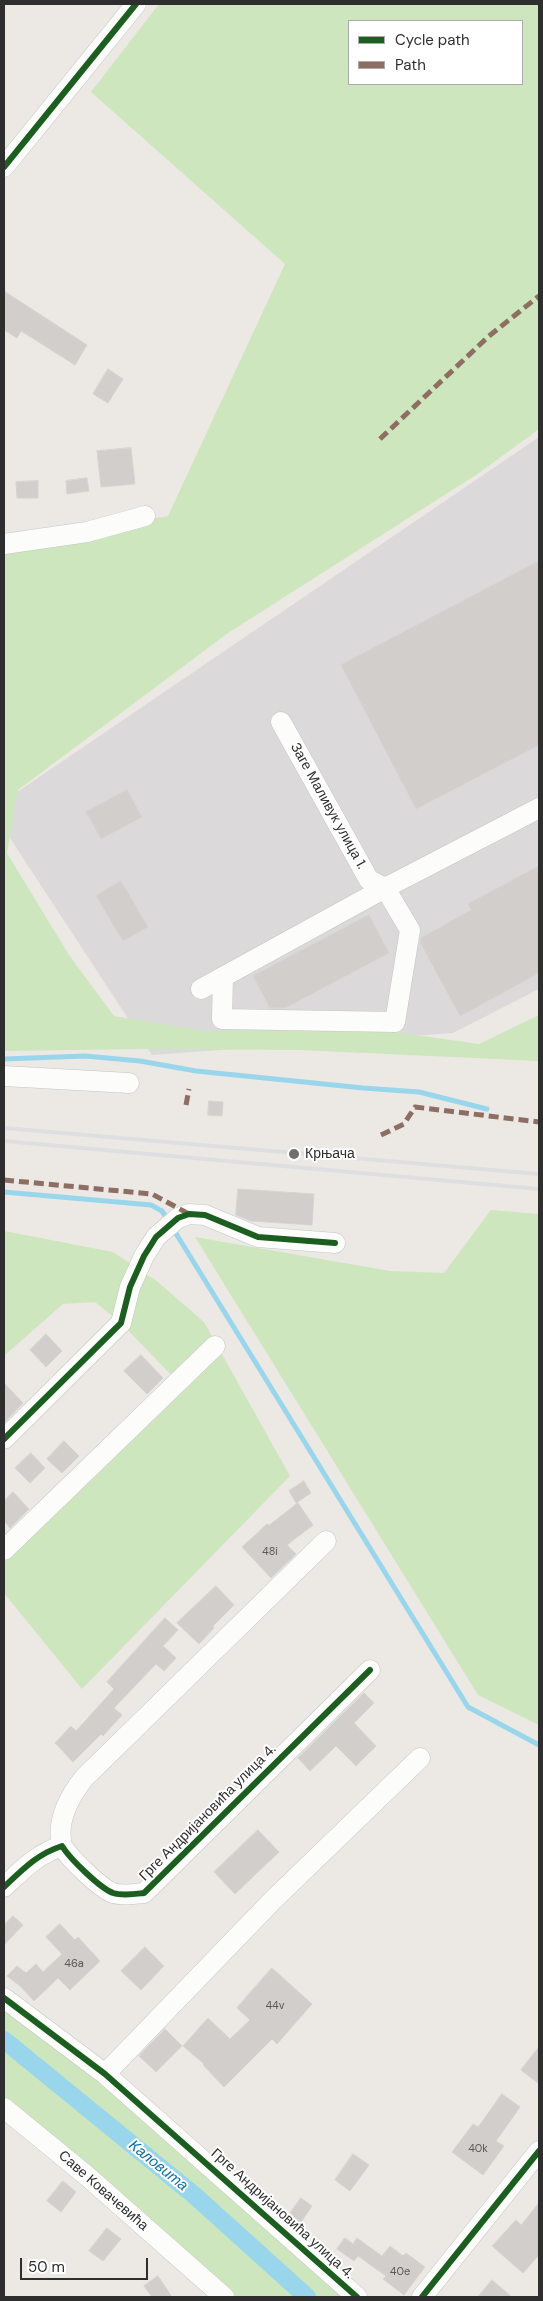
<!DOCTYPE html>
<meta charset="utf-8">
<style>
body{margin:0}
#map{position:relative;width:543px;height:2301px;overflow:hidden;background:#ece8e4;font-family:"DM Sans",sans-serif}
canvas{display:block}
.frame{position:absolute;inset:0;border:5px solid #2e2e2e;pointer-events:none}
.legend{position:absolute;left:348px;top:20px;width:175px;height:65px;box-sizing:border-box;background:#fff;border:1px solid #ababab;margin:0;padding:6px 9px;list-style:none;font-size:15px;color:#2e2e2e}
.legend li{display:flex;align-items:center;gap:10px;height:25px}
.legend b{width:25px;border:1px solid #ababab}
.scale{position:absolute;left:20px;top:2258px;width:128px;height:22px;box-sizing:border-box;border:2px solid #2e2e2e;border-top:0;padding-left:6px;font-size:15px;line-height:18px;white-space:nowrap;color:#2e2e2e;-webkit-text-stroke:4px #fff;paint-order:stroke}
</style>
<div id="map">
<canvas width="543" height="2301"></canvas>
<div class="frame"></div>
<ul class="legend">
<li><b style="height:6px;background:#1b5e20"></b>Cycle path</li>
<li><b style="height:6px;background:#8d6e63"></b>Path</li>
</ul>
<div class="scale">50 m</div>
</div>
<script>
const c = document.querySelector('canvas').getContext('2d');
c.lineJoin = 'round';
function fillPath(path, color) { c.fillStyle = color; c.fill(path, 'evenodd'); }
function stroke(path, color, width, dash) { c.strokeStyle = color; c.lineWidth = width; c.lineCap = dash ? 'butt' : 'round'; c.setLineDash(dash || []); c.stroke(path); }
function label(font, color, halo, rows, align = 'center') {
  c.font = font + ' "DM Sans",sans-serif'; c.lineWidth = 4; c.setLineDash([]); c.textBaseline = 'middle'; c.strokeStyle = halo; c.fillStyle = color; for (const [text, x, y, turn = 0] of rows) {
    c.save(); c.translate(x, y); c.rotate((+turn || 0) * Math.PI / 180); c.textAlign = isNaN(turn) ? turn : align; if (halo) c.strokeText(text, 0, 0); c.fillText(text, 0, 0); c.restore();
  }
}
fillPath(new Path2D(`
 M539 437V989L453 1033 152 1055 4 829V801Z`), '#dcd9db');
fillPath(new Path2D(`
 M159 4H539V429L479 473 228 633 18 790 7 853 69 955 114 1016 205 1031 352 1026 479 1044 539 1015V1061L300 1050 142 1049 4 1051V544L168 516 285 264 91 92ZM349 21H522V84H349Z
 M491 1210 539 1214V1725L478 1695 195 1237 390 1271 444 1273Z
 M4 1231 113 1252 158 1282 204 1322 290 1476 82 1689 4 1593V1550L178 1382 121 1323 95 1302 63 1304 4 1356Z
 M4 1998 357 2297H222L4 2108Z`), '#cee6be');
stroke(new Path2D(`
 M4 1059 85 1056 140 1061 196 1071 363 1088 419 1092 487 1109
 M4 1192 151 1205 162 1211 168 1220
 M172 1227 468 1707 539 1745`), '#99d6ec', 5);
stroke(new Path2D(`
 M4 2040 194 2195 307 2297`), '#99d6ec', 18);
const building = new Path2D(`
 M4 291 87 345 75 365 21 331 17 338 4 330Z
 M108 369 123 379 108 403 93 394Z
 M131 448 135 484 101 487 97 451Z
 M87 478 89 491 67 494 66 481Z
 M38 481V498H17L16 482Z
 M539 561V745L416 809 341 665Z
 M127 790 142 817 101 839 86 812Z
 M539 866V973L460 1016 420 942 421 938 471 910 468 904Z
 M121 881 148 927 123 941 96 896Z
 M369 915 389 953 285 1008H270L253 976Z
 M209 1101 223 1102 222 1116 208 1115Z
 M238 1189 314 1194 312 1225 251 1221 236 1215Z
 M46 1334 62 1351 46 1367 30 1350Z
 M141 1355 163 1378 147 1394 124 1371Z
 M4 1383 23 1403 4 1423Z
 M64 1441 79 1456 62 1473 47 1459Z
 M31 1453 45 1468 30 1483 15 1468Z
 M304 1481 311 1493 296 1503 289 1491Z
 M13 1492 29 1509 10 1528 4 1521V1501Z
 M298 1503 313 1525 287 1545 296 1554 271 1578 242 1547 267 1524 269 1525Z
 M216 1586 234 1605 213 1626 214 1628 199 1644 177 1623Z
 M165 1618 178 1630 163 1646 176 1658 164 1671 156 1664 114 1708 122 1715 103 1736 101 1734 73 1762 55 1743 71 1726 76 1731 114 1689 107 1682Z
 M364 1693 374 1703 354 1723 376 1746 356 1766 336 1746 310 1771 298 1758Z
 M258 1830 279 1852 235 1894 214 1872Z
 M13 1916 23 1925 4 1945V1925Z
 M60 1924 75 1940 78 1937 100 1961 70 1990 58 1978 34 2001 20 1986 7 1976 17 1966 26 1973 36 1964 43 1972 62 1954 46 1937Z
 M145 1947 164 1966 141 1990 121 1971Z
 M272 1968 312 2004 277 2044 272 2039 224 2087 203 2065 204 2064 183 2046 208 2018 230 2039 250 2020 237 2008Z
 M165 2029 182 2046 156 2072 139 2056Z
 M539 2047V2084L521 2070Z
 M502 2094 520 2107 496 2141 504 2146 483 2175 452 2152 473 2124 478 2127Z
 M353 2154 369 2165 350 2191 335 2180Z
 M63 2181 76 2192 61 2212 47 2201Z
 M301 2198 312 2206 297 2228 286 2219Z
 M539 2203V2255L523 2273 492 2246 516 2220 521 2225Z
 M107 2228 121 2239 103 2261 89 2251Z
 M345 2238 353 2244 357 2238 382 2256 390 2246 403 2256 406 2253 425 2267 404 2295 383 2279 386 2276 358 2256 354 2261 337 2249Z
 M158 2276 172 2297H152L144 2286Z
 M492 2280 512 2297H478Z`);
fillPath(building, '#d1cecb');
stroke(building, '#d7d4d0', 1);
const minor = new Path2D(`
 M4 167 136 4
 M4 544 87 532 145 516
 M281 722 369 880 385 888
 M223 977 222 1019 395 1022 410 930 385 888
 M201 989 385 888 539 808
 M4 1076 129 1083
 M4 1439 121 1323 130 1287 144 1256 156 1237 178 1218 189 1214 205 1215 258 1237 335 1243
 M4 1550 215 1346
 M62 1846C56 1821 69 1797 84 1778L326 1541
 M4 1887C22 1870 37 1854 62 1846 70 1859 100 1888 113 1893 123 1896 135 1894 144 1893L370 1670
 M4 1998 105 2074 357 2297
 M105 2074 273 1900 420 1758
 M4 2108 87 2176 224 2297
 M422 2297 539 2151`);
stroke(minor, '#c5c4c5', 21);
stroke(minor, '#fcfcfb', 20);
stroke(new Path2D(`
 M4 1128 539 1174
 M4 1141 539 1189`), '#dfdfe1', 4);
stroke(new Path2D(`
 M380 439 489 336 539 296
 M186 1105 189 1089
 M381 1135 404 1124 415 1107 539 1122
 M4 1180 152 1194 189 1214`), '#8d6e63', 5, [10, 5]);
stroke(new Path2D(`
 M4 167 136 4
 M4 1439 121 1323 130 1287 144 1256 156 1237 178 1218 189 1214 205 1215 258 1237 335 1243
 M4 1887C22 1870 37 1854 62 1846 70 1859 100 1888 113 1893 123 1896 135 1894 144 1893L370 1670
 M4 1998 105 2074 357 2297
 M422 2297 539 2151`), '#1b5e20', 6);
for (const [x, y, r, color] of [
 [294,1154,6,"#706f6e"]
]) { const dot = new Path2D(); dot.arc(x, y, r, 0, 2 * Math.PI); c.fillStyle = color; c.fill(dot); stroke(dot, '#fff', 2); }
label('11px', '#585857', null, [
 ["48i",270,1552],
 ["46a",74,1964],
 ["44v",275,2006],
 ["40k",478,2149],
 ["40e",400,2272]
]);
label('14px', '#2e2e2e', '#fff', [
 ["Заге Маливук улица 1.",328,806,61],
 ["Грге Андријановића улица 4.",208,1813,-45],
 ["Саве Ковачевића",103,2191,41],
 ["Грге Андријановића улица 4.",282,2214,42]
]);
label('14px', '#2e2e2e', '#fff', [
 ["Крњача",305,1154]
], 'left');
label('italic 15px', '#0d6fa3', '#fff', [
 ["Каловита",158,2166,39]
]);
</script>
